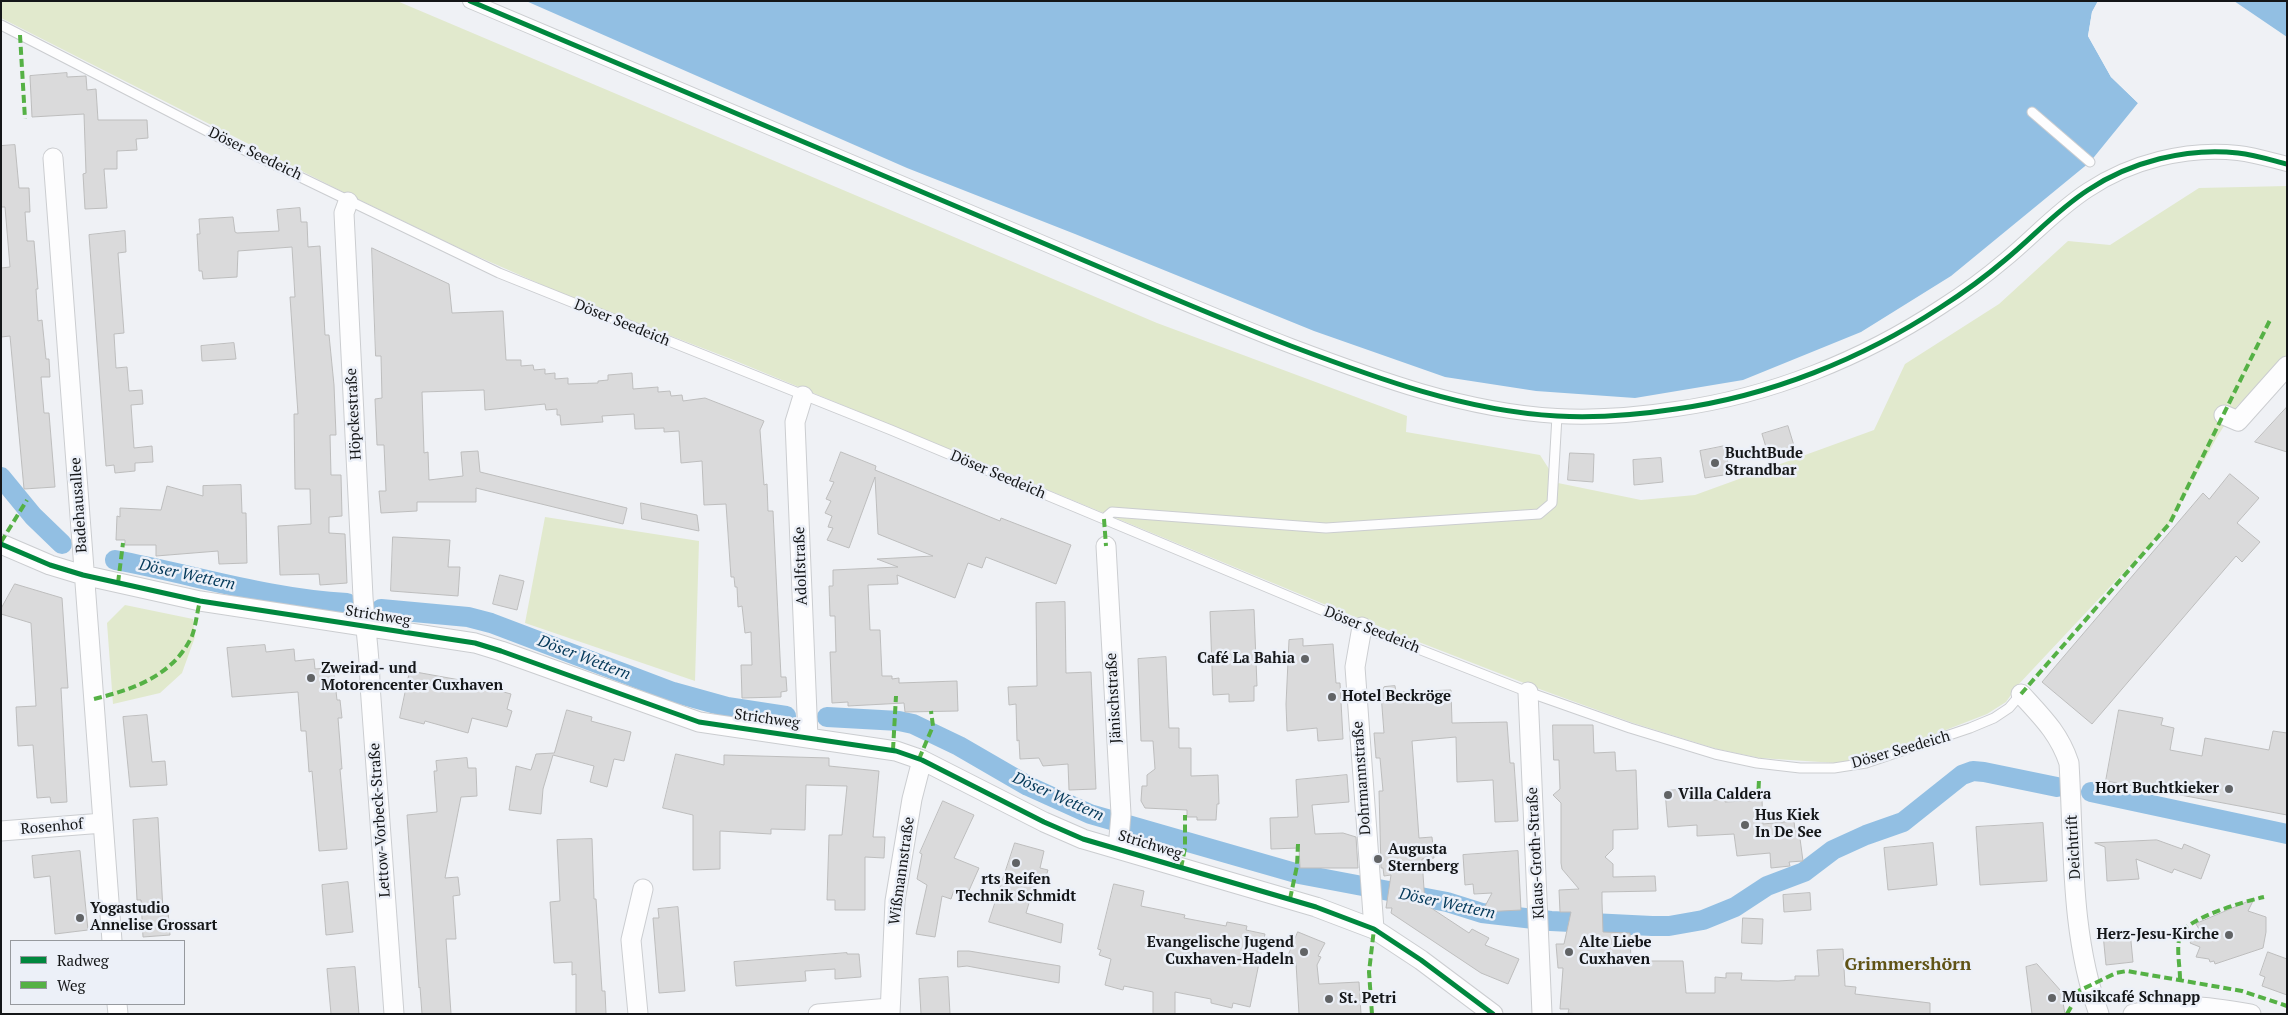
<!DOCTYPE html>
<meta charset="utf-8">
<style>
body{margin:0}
#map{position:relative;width:2288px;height:1015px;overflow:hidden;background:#eff1f5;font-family:"PT Serif",serif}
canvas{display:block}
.frame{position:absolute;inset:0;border:2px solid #141618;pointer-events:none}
.legend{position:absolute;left:10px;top:940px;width:175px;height:65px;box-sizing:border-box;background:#ecf0f8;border:1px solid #96999e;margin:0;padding:6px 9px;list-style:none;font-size:15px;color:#141618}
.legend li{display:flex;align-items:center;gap:10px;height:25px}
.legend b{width:25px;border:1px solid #96999e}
</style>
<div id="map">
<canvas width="2288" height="1015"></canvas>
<div class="frame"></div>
<ul class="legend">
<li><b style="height:6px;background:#00873e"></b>Radweg</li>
<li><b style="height:6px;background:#55b145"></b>Weg</li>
</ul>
</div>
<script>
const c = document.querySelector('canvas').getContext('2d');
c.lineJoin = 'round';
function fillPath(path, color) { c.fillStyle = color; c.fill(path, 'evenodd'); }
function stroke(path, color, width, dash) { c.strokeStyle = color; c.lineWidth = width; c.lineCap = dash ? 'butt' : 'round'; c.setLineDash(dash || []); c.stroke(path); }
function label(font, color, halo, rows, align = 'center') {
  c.font = font + ' "PT Serif",serif'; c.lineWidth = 5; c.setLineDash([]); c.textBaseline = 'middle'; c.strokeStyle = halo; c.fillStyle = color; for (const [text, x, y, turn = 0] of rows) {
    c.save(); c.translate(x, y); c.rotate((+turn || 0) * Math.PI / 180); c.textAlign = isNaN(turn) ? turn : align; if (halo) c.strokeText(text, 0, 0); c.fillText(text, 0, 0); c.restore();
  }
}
fillPath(new Path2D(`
 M1 1H397L1157 323 1407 416 1406 432 1540 455 1558 483 1641 500 1695 495 1874 430 1905 364 1999 304 2068 241 2110 245 2199 188 2287 186V360L2237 406 2217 437 2170 523 2018 685 2006 702 1987 714 1897 749 1873 756 1836 763 1760 758 1717 749 1633 723 1542 690 1365 621 731 359 572 298 463 250 339 190 1 18Z
 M545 517 699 541 695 681 525 623Z
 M125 605 193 619 195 637 182 673 160 693 113 704 107 623Z`), '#e1e9cd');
fillPath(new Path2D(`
 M526 1H2098L2092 12 2088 36 2111 77 2138 103 2090 162 1951 276 1861 332 1743 380 1635 398 1536 391 1445 377 1314 331 1075 234 907 168Z
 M2234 1H2287V37Z`), '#92bfe3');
fillPath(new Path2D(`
 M2098 1H2101L2095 13 2091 36 2113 75 2139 101 2138 103 2111 77 2088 36 2092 12Z`), '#eff1f5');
stroke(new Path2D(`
 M1 477 33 516 62 544
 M115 560C192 574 269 599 347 603
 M381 609 468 617 491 623 673 692 727 707 786 716
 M827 717 899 721 913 724 959 746 1028 786 1090 814 1299 874 1447 902 1482 913 1551 921 1652 926H1669L1703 920 1735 907 1767 886 1804 872 1833 850 1866 835 1903 822 1962 775 1973 771 1984 772 2057 787
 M2091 792 2287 834`), '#92bfe3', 20);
const building = new Path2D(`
 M67 73V77L86 76 87 90 96 89 98 120H147L148 138 136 139 137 150 117 151V169H104L107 208 85 209 83 174 86 173 84 114 32 117 30 76Z
 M15 145 19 188H29L30 212H25L27 241H34L38 289H36L38 321 42 320 46 359H49L50 377H41L44 413H49L55 487 24 489 10 336 1 337V268L10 267 5 207H1V146Z
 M300 208 301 222H307L308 247 320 246 325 335H329L334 385 336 435H330L331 475H341L342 516 329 517V533L345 534 347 583 320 585 319 574 280 575 278 526 311 524 310 489H295L294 414H298L290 297H295L292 247 238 251 237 277 203 279 202 271H199L197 234H200L199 219 233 217 235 232 237 233 279 231 277 210Z
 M125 231 126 252 118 253 124 333 114 334 116 368 127 367 129 391 142 390 143 404 131 405 134 448 152 446 153 462 135 463V471L115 473 114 465 106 466 89 235Z
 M372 248 449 284 452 313 503 311 506 360H521V366L533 365 534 370 545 369V374L555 373V379L568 378V384L598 383V381L608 380V375L632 373 633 389 658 387V392L670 391 671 396 682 395 683 401 705 398 764 421 760 430 764 485 767 484 768 511H773L781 677H786L787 691 781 692V697L742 698 741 665H752L751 632 745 633 742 606 738 607 737 587H735L734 577H731L726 504 704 505 702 461 681 463 679 431 664 432V428L635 429 634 414 602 416 603 422 561 425 560 415H557V409L546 410 545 404 485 410 484 390 422 392 424 453 428 452 429 480 463 476 461 452 478 451 480 472 627 508 623 524 476 488V502H417V511L381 513 379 491H386L384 445H377L375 399 382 398 381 356H376Z
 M234 343 236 359 202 361 201 346Z
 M2287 407V452L2255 442Z
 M1788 426 1795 449 1769 457 1762 434Z
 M1725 446 1730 474 1705 478 1700 451Z
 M841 452 876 466 875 470 1000 521 1001 518 1071 545 1056 584 986 557 982 568 968 563 955 598 897 575 898 584 868 585 870 630H880L882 676H892V679L899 678V683L957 681 958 711 905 712 904 703 848 706V702L832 703 830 652H836L835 616H830L829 586H833V570L898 567 877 559 933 556 878 534 875 477 849 548 827 540 833 528 828 527 832 516 825 513 831 501 826 499 834 482 830 481Z
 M1570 453 1594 454 1593 482 1568 480Z
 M1661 458 1663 482 1634 485 1633 460Z
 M2230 474 2259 498 2237 523 2260 542 2242 562 2236 556 2092 724 2042 682 2203 493 2209 499Z
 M241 485 242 513H246L247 563 219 564 218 551 156 556V545H125V540H116L117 516 120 517V508L161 510 167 486 203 496V486Z
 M641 503 697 515 699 531 642 519Z
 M393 537 450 540 448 567H460L458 596 391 591Z
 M500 575 524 581 517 610 493 604Z
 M15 584 62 598 68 688H61L67 802 51 803 50 797 37 798 33 745 18 746 16 707 36 706 31 623 1 614V609Z
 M1065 602 1066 673 1091 672 1096 789 1069 790 1068 764 1043 766 1039 758 1020 759 1019 740 1017 741 1016 704 1009 705 1008 687 1037 686 1036 603Z
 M1254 610 1257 686H1254V701L1229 702V694L1213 695 1210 612Z
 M1303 639V646L1333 644 1336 683H1340L1343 739 1318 741 1317 728 1287 731 1286 704 1289 640Z
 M265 645 266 652 294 649 295 661 314 659 315 669 327 668 334 674 337 700H340L342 718H338L342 769H340L347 849 319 851 312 771 309 772 306 731H301L298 692 232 697 227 648Z
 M1166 657 1169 728H1179V748H1191V776L1218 775 1219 804H1217L1216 820H1197V817H1187V810L1145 808 1141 801 1142 786H1147V775L1155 769 1153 741H1141L1138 659Z
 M410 671 460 680 511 694 507 709 512 711 507 727 472 718 468 733 425 721 424 724 400 718Z
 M1395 686 1396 692 1451 690 1452 723 1507 722 1510 763H1514L1518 821 1495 822 1493 780 1457 782 1456 737 1412 741 1419 838 1432 837 1434 858 1422 859 1425 904 1469 933 1472 929 1489 938 1485 945 1519 959 1508 984 1481 973 1391 913 1392 908H1386L1391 875 1384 876 1383 868H1381L1379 791H1383L1380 758H1376L1374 733H1384L1381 694 1384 687Z
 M567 710 592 717 591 721 631 732 624 761 614 759 607 787 590 782 594 766 553 755 543 789 541 814 509 810 516 766 531 770 536 754 554 753Z
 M2119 710 2163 718 2161 725 2174 728 2170 750 2202 756 2205 738 2269 750 2273 731 2287 733V815L2106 781Z
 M147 715 152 762 165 761 167 785 130 787 123 717Z
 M1553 725H1593L1594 753 1615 752 1616 771 1636 770 1638 829 1613 830V849L1605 857 1613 864V877L1655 876 1656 891 1602 892V901L1603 932 1630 933 1631 961H1683L1686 993H1715V977L1726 978V973H1742L1741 980 1778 981 1795 980V976H1819L1817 950 1843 949 1845 986 1856 987 1855 994 1930 1003V1014H1580L1568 1013 1569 1009H1560L1563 968H1558L1556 944H1564L1571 912H1560L1559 890 1579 889 1562 869 1561 863V803L1553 795 1560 789 1559 760H1554Z
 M676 754 724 765V755L829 758V766L879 771 873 837H885L884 858 865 857V910H835V900H827L829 835H842L847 786 806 785 805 830 771 829V834L720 831V869L693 870V815L663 808Z
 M467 758 468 768H476L477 796 461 797 445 878 458 877 460 895 453 896 456 939H446L451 1014H422L420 987 419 988 407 815 437 812 434 771H437L436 761Z
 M1347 775 1349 802 1312 805 1315 834 1343 833 1356 837 1358 868H1300L1299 848 1271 849 1270 818 1298 817 1296 780Z
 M1691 789V798L1709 797 1710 800H1725V802L1762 800 1763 824 1794 821 1795 831H1799L1803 861 1789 862 1790 866 1771 868 1770 853 1737 856 1734 834 1697 836V825L1668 827 1665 791Z
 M943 801 974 815 954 858 979 868 967 895 954 890 951 899 942 896 935 937 916 934 927 885 917 879 922 854 920 853Z
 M158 818 163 911H168L170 935 143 937 141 900H137L133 820Z
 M2043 823 2047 881 1980 885 1976 827Z
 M592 839 594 899H596L602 991H605L606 1014H576V974L572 975V962L554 963 550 902 560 901 557 840Z
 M2157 840 2182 849 2184 844 2210 855 2201 879 2174 869 2172 873 2136 859 2139 879 2107 881 2105 847 2095 843Z
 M1015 843 1044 851 1040 868 1048 870 1043 886 1035 883 1026 913 1063 924 1061 943 989 922Z
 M1933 843 1937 885 1888 890 1884 848Z
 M80 851 88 930 55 934 50 876 34 878 32 856Z
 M1518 851 1521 910 1482 912 1492 893 1474 894 1473 884 1465 885 1463 855Z
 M348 882 353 932 326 935 322 885Z
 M1114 884 1144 891 1141 906 1185 915 1184 918 1226 926 1227 922 1247 926 1246 930 1265 934 1250 1007 1233 1003 1232 1008 1211 1003V999L1175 992V1014H1153V992L1124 986 1123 990 1105 985 1111 959 1099 955 1101 950 1098 949Z
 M1810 893 1811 910 1784 912 1783 895Z
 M2254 899 2248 911 2266 917V932L2263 948 2215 964 2214 961 2210 962 2209 959 2196 957 2200 947 2190 943 2199 929 2196 924Z
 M678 907 685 991 659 993 653 918H659L658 909Z
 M1743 918 1763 919 1762 944 1742 943Z
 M2130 931 2133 962 2106 965 2103 934Z
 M1298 932 1325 943 1318 956 1321 957 1317 965 1319 984 1359 982 1361 1014H1299L1296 963 1287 959Z
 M958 951H969L1060 966 1059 983 967 966 958 967Z
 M2268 952 2287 959V995L2262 986 2265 977 2260 975Z
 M847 953V954H859L861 977 835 979V969L805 971 806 981 736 986 734 962Z
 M2037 964 2061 991 2065 1014H2032L2026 967Z
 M355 967 359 1014H331L327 969Z
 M948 977 950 1014H921L919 979Z`);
fillPath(building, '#dadadb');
stroke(building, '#bdbdbd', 1);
const service = new Path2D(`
 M1 25 240 148 499 273 891 430 1362 627 1528 692 1630 728 1715 754 1757 763 1800 768H1834L1866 763 1970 728 1994 718 2009 708 2021 694
 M2032 112 2090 162
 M1104 519 1112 512 1326 528 1539 514 1552 503 1557 416`);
const pedestrian = new Path2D(`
 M470 1C646 76 822 150 998 224 1096 265 1192 308 1291 346 1376 378 1465 411 1557 416 1596 418 1637 415 1676 409 1770 396 1862 359 1941 307 1963 293 1985 277 2005 260 2033 237 2057 210 2088 190 2130 162 2187 147 2238 153 2255 155 2271 160 2287 164`);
const minor = new Path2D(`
 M53 158 112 941
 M348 202 344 213 363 597C365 627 370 655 370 685L394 1014
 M803 396 795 422 808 738
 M2224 415 2238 421 2287 366
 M1 544 50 565 83 575 200 601 475 643 501 651 699 722 896 751 922 760 1044 822 1083 839 1316 907 1374 929 1421 960 1493 1014
 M1106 546 1121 814 1118 849
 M1362 627 1355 667 1374 929
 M1528 692 1542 1014
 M2021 694C2042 717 2059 733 2069 763 2074 846 2070 935 2099 1014
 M1 831 103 823
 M117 1004 118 1014
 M638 1014 631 940 643 889
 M818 1014 890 1008
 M890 1014 895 901 912 799 922 760
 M2133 1014C2180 1002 2204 1006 2251 1014`);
stroke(service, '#cbcdd0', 11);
stroke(pedestrian, '#cbcdd0', 16);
stroke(minor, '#cbcdd0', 21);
stroke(service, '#fdfdfe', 9);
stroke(pedestrian, '#fdfdfe', 14);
stroke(minor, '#fdfdfe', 19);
stroke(new Path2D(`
 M20 35 25 119
 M1104 519 1106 546
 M1 542 27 500
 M118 583 123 543
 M2021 694 2170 523 2271 318
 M94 699C134 689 173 676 192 636 196 625 197 612 200 601
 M893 750 896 696
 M919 759 933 726 931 711
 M1758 801 1759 779
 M1181 868 1185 848V815
 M1290 899 1297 866 1298 844
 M2180 979C2180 966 2176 948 2180 936 2185 918 2246 901 2264 897
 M1372 1014 1369 972 1374 929
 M2067 1014 2071 1007 2070 995 2116 973 2127 971 2242 991 2287 1006`), '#55b145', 4, [8, 4]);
stroke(new Path2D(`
 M470 1C646 76 822 150 998 224 1096 265 1192 308 1291 346 1376 378 1465 411 1557 416 1596 418 1637 415 1676 409 1770 396 1862 359 1941 307 1963 293 1985 277 2005 260 2033 237 2057 210 2088 190 2130 162 2187 147 2238 153 2255 155 2271 160 2287 164
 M1 544 50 565 83 575 200 601 475 643 501 651 699 722 896 751 922 760 1044 822 1083 839 1316 907 1374 929 1421 960 1493 1014`), '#00873e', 5);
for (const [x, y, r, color] of [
 [1715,463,5,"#616365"],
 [1305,659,5,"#616365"],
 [311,678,5,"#616365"],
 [1332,697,5,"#616365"],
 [2229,789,5,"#616365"],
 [1668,795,5,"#616365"],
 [1745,825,5,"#616365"],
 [1378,859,5,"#616365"],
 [1016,863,5,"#616365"],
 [80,918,5,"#616365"],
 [2229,935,5,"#616365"],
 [1304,952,5,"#616365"],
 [1569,952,5,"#616365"],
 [2052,998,5,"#616365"],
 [1329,999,5,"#616365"]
]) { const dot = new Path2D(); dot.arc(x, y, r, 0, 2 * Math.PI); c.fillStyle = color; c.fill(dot); stroke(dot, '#ecf0f8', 2); }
label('15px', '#141618', '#ecf0f8', [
 ["Döser Seedeich",255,154,26],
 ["Döser Seedeich",622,323,22],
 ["Höpckestraße",354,414,-93],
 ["Döser Seedeich",998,475,23],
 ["Badehausallee",79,505,-94],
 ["Adolfstraße",801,566,-92],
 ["Strichweg",378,616,9],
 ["Döser Seedeich",1372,630,22],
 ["Jänischstraße",1114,698,-93],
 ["Strichweg",767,719,8],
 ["Döser Seedeich",1901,750,-16],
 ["Dohrmannstraße",1362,778,-94],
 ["Lettow-Vorbeck-Straße",380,820,-94],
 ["Rosenhof",52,827,-5],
 ["Strichweg",1150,845,17],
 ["Deichtrift",2074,847,-93],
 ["Klaus-Groth-Straße",1536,853,-93],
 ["Wißmannstraße",902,871,-82]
]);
label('bold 15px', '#141618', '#ecf0f8', [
 ["BuchtBude",1725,454],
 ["Strandbar",1725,471],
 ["Café La Bahia",1295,659,"right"],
 ["Zweirad- und",321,669],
 ["Motorencenter Cuxhaven",321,686],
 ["Hotel Beckröge",1342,697],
 ["Hort Buchtkieker",2219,789,"right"],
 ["Villa Caldera",1678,795],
 ["Hus Kiek",1755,816],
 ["In De See",1755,833],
 ["Augusta",1388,850],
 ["Sternberg",1388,867],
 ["rts Reifen",1016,880,"center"],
 ["Technik Schmidt",1016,897,"center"],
 ["Yogastudio",90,909],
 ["Annelise Grossart",90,926],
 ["Herz-Jesu-Kirche",2219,935,"right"],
 ["Evangelische Jugend",1294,943,"right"],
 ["Cuxhaven-Hadeln",1294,960,"right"],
 ["Alte Liebe",1579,943],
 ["Cuxhaven",1579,960],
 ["Musikcafé Schnapp",2062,998],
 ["St. Petri",1339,999]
], 'left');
label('italic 16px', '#033859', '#ecf0f8', [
 ["Döser Wettern",187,575,12],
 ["Döser Wettern",584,658,21],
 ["Döser Wettern",1058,797,24],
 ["Döser Wettern",1447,904,12]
]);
label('bold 18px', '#605315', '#ecf0f8', [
 ["Grimmershörn",1908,965]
]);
</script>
